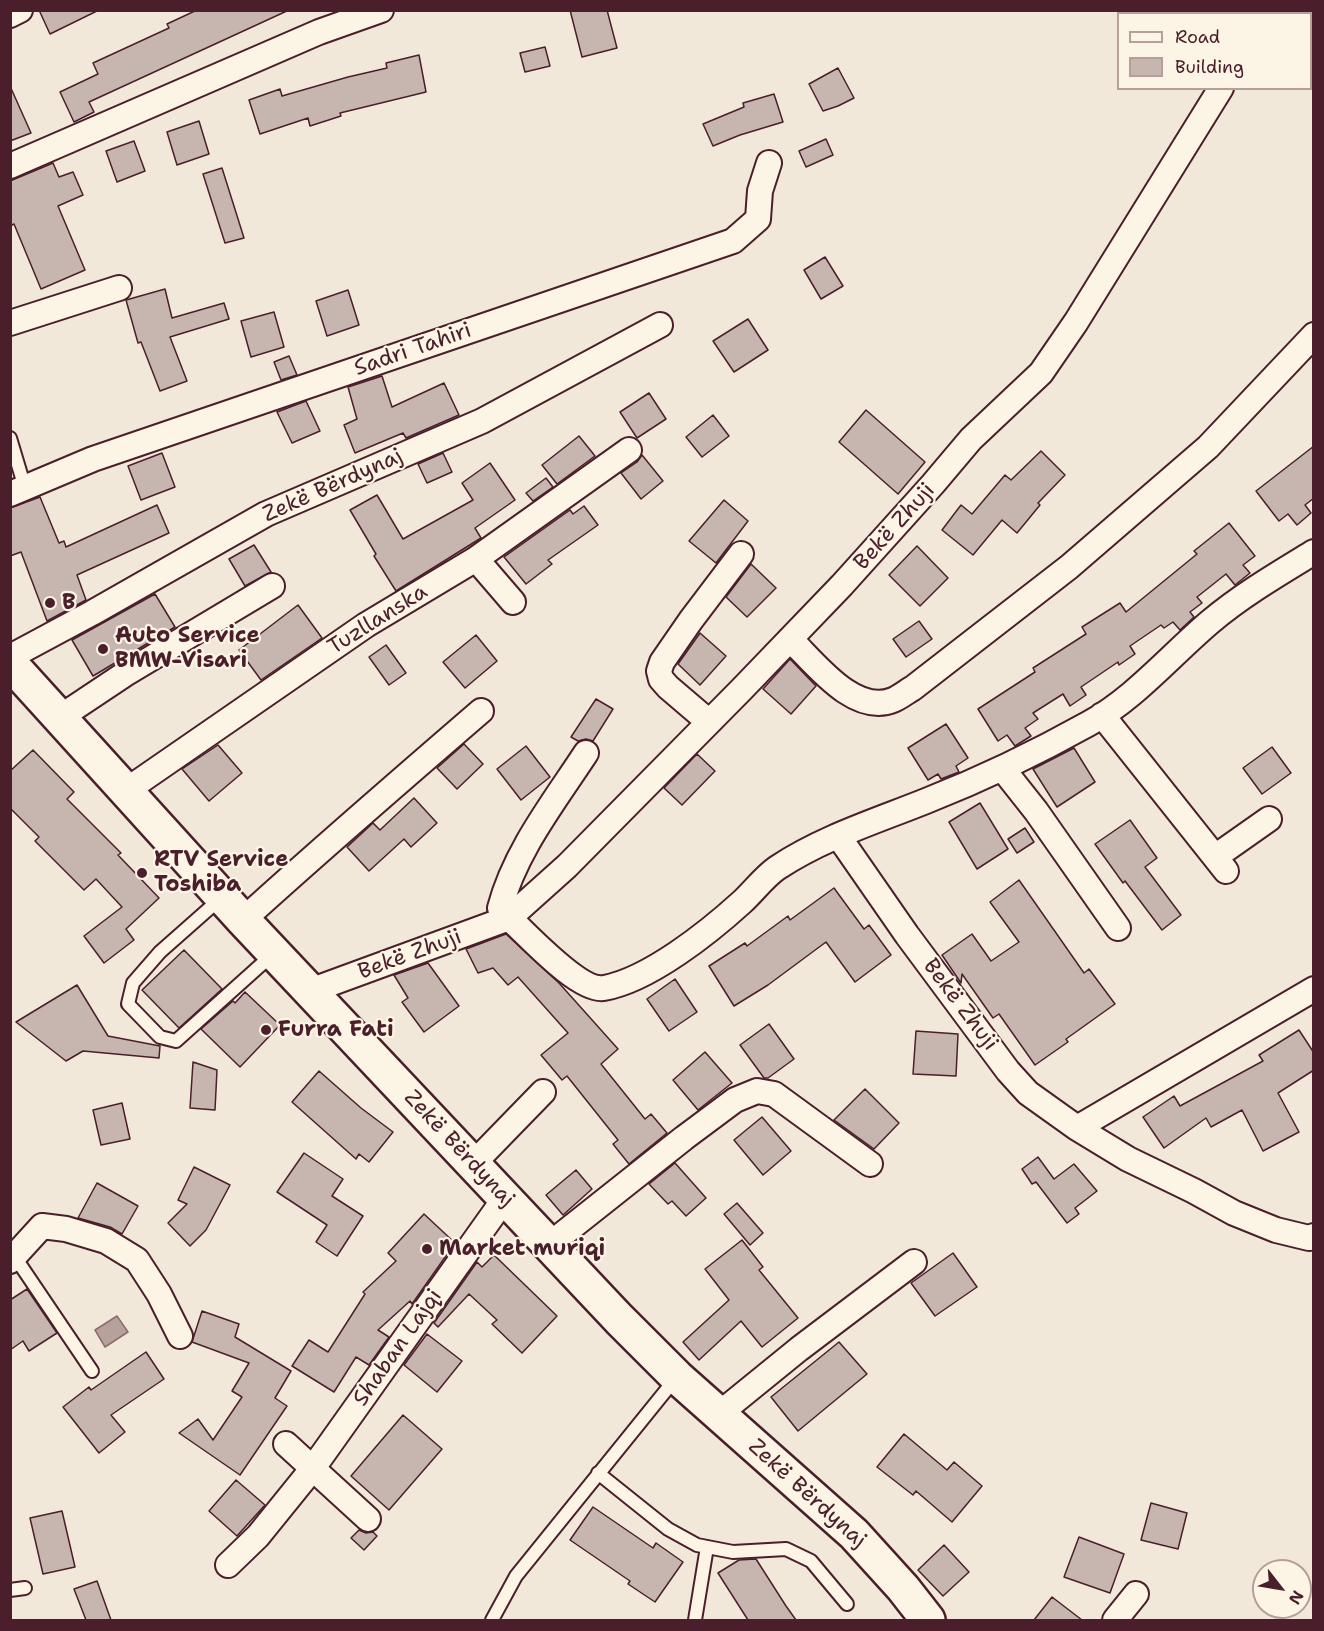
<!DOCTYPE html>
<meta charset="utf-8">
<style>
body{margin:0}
#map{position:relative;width:1324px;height:1631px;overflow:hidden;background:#f1e8da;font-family:"Shantell Sans",sans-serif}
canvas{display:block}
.frame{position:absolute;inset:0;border:12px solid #4a1f2b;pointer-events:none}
.legend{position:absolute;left:1117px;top:12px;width:195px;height:78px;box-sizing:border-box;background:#fcf5e5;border:2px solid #b59f9b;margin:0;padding:8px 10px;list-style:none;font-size:18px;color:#4a1f2b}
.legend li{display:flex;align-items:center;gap:12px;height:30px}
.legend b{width:30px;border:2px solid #b59f9b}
.north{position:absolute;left:1252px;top:1559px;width:60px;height:60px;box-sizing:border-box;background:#fcf5e5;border:2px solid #b59f9b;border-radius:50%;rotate:121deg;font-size:16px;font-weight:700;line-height:24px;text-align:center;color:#4a1f2b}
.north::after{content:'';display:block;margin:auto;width:21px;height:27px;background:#4a1f2b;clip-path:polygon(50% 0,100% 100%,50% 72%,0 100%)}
</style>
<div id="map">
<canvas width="1324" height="1631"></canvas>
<div class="frame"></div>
<ul class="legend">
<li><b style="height:8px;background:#fcf5e5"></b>Road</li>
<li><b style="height:16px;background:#c7b6af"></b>Building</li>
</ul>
<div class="north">N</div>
</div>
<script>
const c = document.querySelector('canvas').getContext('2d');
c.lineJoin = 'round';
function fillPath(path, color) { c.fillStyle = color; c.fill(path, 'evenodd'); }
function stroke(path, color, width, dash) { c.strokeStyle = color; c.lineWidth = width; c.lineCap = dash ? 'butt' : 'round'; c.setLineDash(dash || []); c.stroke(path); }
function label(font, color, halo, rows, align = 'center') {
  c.font = font + ' "Shantell Sans",sans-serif'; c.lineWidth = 4.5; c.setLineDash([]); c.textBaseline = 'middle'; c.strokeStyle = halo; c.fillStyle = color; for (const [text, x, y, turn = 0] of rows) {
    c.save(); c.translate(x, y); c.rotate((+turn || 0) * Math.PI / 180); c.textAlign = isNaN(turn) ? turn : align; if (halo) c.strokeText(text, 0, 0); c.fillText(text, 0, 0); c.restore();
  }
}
const water = new Path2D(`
 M117 1316 128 1332 105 1347 95 1330Z`);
fillPath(water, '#b6a19c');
stroke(water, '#8b6d6f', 1.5);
const building = new Path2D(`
 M39 10H99L50 34Z
 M197 10H289L89 102 94 112 74 122 60 92 98 74 93 63 169 28 167 24Z
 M570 10H607L617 48 582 57Z
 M545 47 550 66 525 72 520 53Z
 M419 55 426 92 340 113 341 116 310 126 308 118 260 134 249 100 280 89 282 96 348 77 387 68 386 63Z
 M838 68 854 98 838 106 823 111 809 84Z
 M10 86 31 133 10 141Z
 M774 94 783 122 740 135 713 146 703 124 744 107 743 103Z
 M199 121 209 154 177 165 167 132Z
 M826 139 833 155 806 167 799 151Z
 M134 141 145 171 117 182 106 151Z
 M53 163 59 177 73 172 83 195 58 206 85 270 41 289 14 224 10 226V181Z
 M222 168 244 238 225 243 203 174Z
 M825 257 843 286 821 299 804 270Z
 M165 289 172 318 224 303 229 319 170 337 187 381 160 391 141 342 138 343 126 300Z
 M348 290 359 325 327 336 316 301Z
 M274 312 284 347 251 357 241 321Z
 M748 319 768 350 734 372 713 341Z
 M289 356 297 375 281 380 274 362Z
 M382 376 392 407 444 383 459 415 406 438 403 433 355 453 344 425 357 419 348 387Z
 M649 393 666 419 637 438 620 412Z
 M306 401 320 431 292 443 277 412Z
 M866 410 925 462 898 494 839 442Z
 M713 415 729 436 702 457 686 437Z
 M579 436 595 456 557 484 542 465Z
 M1314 446V498L1305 505 1311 513 1297 525 1288 514 1279 521 1256 491Z
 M1041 451 1065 475 1038 503 1040 505 1017 533 1002 520 973 555 942 530 961 505 972 514 1005 475 1011 480Z
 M162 453 175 487 141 500 128 466Z
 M443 453 452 472 427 483 418 464Z
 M642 455 663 481 641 499 621 473 637 462Z
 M490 463 515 500 475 528 481 538 396 591 374 556 376 554 350 510 377 495 403 539 473 500 462 483Z
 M546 478 553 487 533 501 526 493Z
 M40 497 59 543 64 541 66 547 157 505 169 533 77 575 86 600 47 621 21 552 10 556V508Z
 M724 500 748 521 716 563 689 541Z
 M584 506 598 525 548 560 552 564 526 584 504 557 570 510 573 514Z
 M1229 523 1255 556 1243 565 1250 573 1235 585 1226 574 1197 597 1202 603 1190 612 1194 617 1180 630 1173 622 1164 628 1161 625 1130 646 1135 654 1119 665 1118 662 1081 687 1086 695 1070 706 1063 694 1033 713 1038 719 1025 728 1031 736 1015 746 1007 735 998 741 978 709 1035 672 1033 668 1086 634 1082 627 1120 603 1126 612 1197 554 1194 551Z
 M254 545 271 572 245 586 229 559Z
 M917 546 948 578 920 606 889 575Z
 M751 564 776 588 747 617 726 597Z
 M155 594 175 627 93 676 72 640Z
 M298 605 322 638 261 680 239 650Z
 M919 621 932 639 906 657 893 639Z
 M700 633 726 656 700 685 678 664Z
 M476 635 497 661 465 688 443 662Z
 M386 645 406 673 389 685 369 657Z
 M790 659 816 686 791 714 763 689Z
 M596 699 613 709 593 741 586 739 578 741 571 737Z
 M946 724 968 758 956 766 959 772 941 779 938 774 928 780 908 748Z
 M464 744 483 764 457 789 437 768Z
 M218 745 242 773 209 801 182 769Z
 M526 746 550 777 521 800 497 769Z
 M1272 747 1291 773 1262 794 1243 768Z
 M1074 748 1095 782 1057 807 1033 769Z
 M33 750 74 792 67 799 121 853 118 855 159 898 126 929 134 940 104 963 84 936 122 907 96 879 84 890 35 841 39 837 10 808V771Z
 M697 754 715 771 682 805 664 788Z
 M414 798 437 823 411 847 404 839 369 871 347 847 373 823 380 830Z
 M980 803 1008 849 977 869 949 822Z
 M1130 820 1157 858 1145 867 1181 915 1162 930 1125 881 1123 883 1095 844Z
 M1025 828 1034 842 1017 853 1008 839Z
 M1019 880 1084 973 1089 969 1115 1004 1066 1039 1068 1042 1035 1065 999 1014 993 1018 962 974 961 983 942 955 972 934 991 961 1019 942 990 902Z
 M834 888 864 929 869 925 891 955 855 982 826 942 768 985 734 1006 709 966 745 943 747 946 788 916 790 920Z
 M506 934 559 983 618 1049 601 1064 645 1119 651 1114 667 1133 629 1164 613 1144 618 1140 567 1076 562 1080 541 1055 568 1033 518 977 508 985 493 968 478 973 466 949Z
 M184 950 222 989 179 1028 142 990Z
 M428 963 459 1006 424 1032 402 1002 408 998 394 975Z
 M675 979 697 1012 669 1031 647 999Z
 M77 985 108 1036 160 1046 159 1058 83 1051 66 1061 16 1022Z
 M245 992 280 1025 240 1067 201 1029 233 1001 235 1003Z
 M769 1024 794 1059 768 1078H764L740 1045Z
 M1299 1030 1314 1053V1070L1278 1093 1299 1132 1263 1151 1242 1110 1211 1127 1206 1118 1164 1148 1143 1117 1174 1096 1180 1106 1263 1061 1259 1055Z
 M916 1031 958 1034 956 1076 913 1074Z
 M705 1052 732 1083 698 1110 673 1080Z
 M193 1062 217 1070 215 1110 190 1108Z
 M319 1071 361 1108 393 1132 369 1162 359 1154 356 1159 292 1102Z
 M865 1089 899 1123 874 1149 834 1120Z
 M122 1103 130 1139 101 1145 93 1110Z
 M762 1117 791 1151 763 1175 734 1140Z
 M304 1153 343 1179 332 1196 363 1216 337 1256 316 1242 327 1225 277 1192Z
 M1038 1157 1054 1179 1074 1164 1097 1191 1075 1208 1079 1214 1067 1223 1036 1182 1032 1184 1022 1169Z
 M675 1163 706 1198 686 1216 672 1201 668 1204 649 1184Z
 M194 1167 230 1185 206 1230 190 1246 168 1223 187 1204 178 1200Z
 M576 1170 592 1189 563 1215 546 1195Z
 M97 1183 138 1206 122 1234 110 1227 78 1218Z
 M737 1203 763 1233 750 1245 724 1214Z
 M424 1214 455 1243 412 1304 410 1301 378 1330 389 1337 369 1365 356 1357 334 1392 292 1366 309 1340 328 1352 365 1294 363 1292 396 1261 388 1253Z
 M742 1240 763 1267 759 1270 798 1318 762 1347 741 1321 699 1360 683 1342 729 1300 705 1269Z
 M953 1253 977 1287 935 1316 911 1283Z
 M494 1255 557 1316 522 1353 492 1324 497 1320 469 1294 438 1327 434 1323 477 1262 482 1267Z
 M27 1289 57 1333 29 1351 23 1341 10 1350V1300Z
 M202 1311 239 1324 235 1337 291 1371 275 1398 287 1406 240 1475 179 1433 198 1419 213 1440 242 1397 232 1391 249 1363 192 1342Z
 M427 1334 462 1361 437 1392 404 1365Z
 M839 1342 867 1374 798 1431 771 1397Z
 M146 1352 164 1379 111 1415 125 1432 99 1453 63 1407 89 1387 91 1390Z
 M403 1415 442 1449 389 1510 351 1476Z
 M904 1434 947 1470 954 1462 982 1486 952 1522 916 1491 913 1495 877 1467Z
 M236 1480 265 1505 237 1536 209 1511Z
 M1151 1503 1187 1513 1178 1549 1141 1540Z
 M593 1507 653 1548 656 1543 683 1562 655 1602 628 1584 630 1581 570 1540Z
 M62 1511 75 1567 43 1574 30 1518Z
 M359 1530 366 1533 373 1532 377 1536 364 1550 351 1538Z
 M1079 1537 1124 1554 1110 1593 1064 1577Z
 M944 1545 969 1572 943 1596 918 1570Z
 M756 1559 786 1606 796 1620H748L718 1573 739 1560Z
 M97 1581 111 1620H86L74 1589Z
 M1052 1597 1082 1620H1034Z`);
fillPath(building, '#c7b6af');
stroke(building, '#4a1f2b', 1.5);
const service = new Path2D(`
 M10 438 25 488
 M220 899 160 952 133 983 128 1004 160 1037 176 1041 273 954
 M15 1257 92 1371
 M598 1473 668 1529 697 1545 733 1552 786 1549 811 1561 847 1604
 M10 1590 25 1588
 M492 1620 516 1576 676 1378
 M695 1620 707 1547`);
const minor = new Path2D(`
 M1266 14 1268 10
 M10 15 20 10
 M10 166 319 32 381 10
 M10 323 119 288
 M10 494 93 459 733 241 758 219 760 191 769 163
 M476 559 513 602
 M790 639C814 662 854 716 893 700 900 697 906 692 913 688L1069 567 1208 447 1314 335
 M10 657 92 613 266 514 482 421 660 325
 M1102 715 1226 871
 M59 718 125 674 272 586
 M709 722 668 687 661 679 659 671 662 662 691 620 741 554
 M586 753C554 802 515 851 500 908L509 918 567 866 742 689 842 585 933 484 971 439 1041 373 1076 322 1221 88
 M1002 768 1036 811 1118 928
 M127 790 366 625 476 559 629 450
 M839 837 907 935 1008 1071 1028 1093 1077 1128 1128 1159 1194 1191 1234 1213 1276 1230 1309 1238 1314 1236
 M1215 857 1269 819
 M243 920C321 849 401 780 481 711
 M310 991 509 918C528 935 579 992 604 988 649 980 709 932 742 902 754 891 764 877 777 868 822 838 876 821 926 801 982 779 1036 753 1088 724 1134 699 1170 656 1210 622 1242 595 1278 574 1314 552
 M1077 1128 1314 989
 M473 1164 543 1092
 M549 1245 684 1138 735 1100 757 1091 774 1094 870 1164
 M10 1261 42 1226 66 1229 106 1241 137 1260 159 1294 180 1336
 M719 1414 799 1349 914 1262
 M286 1444 368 1519
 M228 1565 258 1536 313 1468 505 1198
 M1115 1620 1136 1594`);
const secondary = new Path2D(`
 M10 663 243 920 619 1319 677 1377 854 1534 903 1588 928 1620`);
stroke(service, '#4a1f2b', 16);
stroke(minor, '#4a1f2b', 28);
stroke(secondary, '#4a1f2b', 38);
stroke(service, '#fcf5e5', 12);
stroke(minor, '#fcf5e5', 24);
stroke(secondary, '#fcf5e5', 33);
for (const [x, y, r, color] of [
 [50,603,6,"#4a1f2b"],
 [103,649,6,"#4a1f2b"],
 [142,873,6,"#4a1f2b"],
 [266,1030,6,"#4a1f2b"],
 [427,1249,6,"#4a1f2b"]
]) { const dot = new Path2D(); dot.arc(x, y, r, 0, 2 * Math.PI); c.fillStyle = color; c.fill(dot); stroke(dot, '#fcf5e5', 2); }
label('22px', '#4a1f2b', '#fcf5e5', [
 ["Sadri Tahiri",413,350,-19],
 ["Zekë Bërdynaj",333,486,-24],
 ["Bekë Zhuji",895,527,-48],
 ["Tuzllanska",378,620,-32],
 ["Bekë Zhuji",410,955,-20],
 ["Bekë Zhuji",960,1005,53],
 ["Zekë Bërdynaj",459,1149,47],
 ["Shaban Lajqi",398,1348,-55],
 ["Zekë Bërdynaj",807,1494,42]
]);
label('bold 22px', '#4a1f2b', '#fcf5e5', [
 ["B",62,603],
 ["Auto Service",115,636],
 ["BMW-Visari",115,661],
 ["RTV Service",154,860],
 ["Toshiba",154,885],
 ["Furra Fati",278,1030],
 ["Market muriqi",439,1249]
], 'left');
</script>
